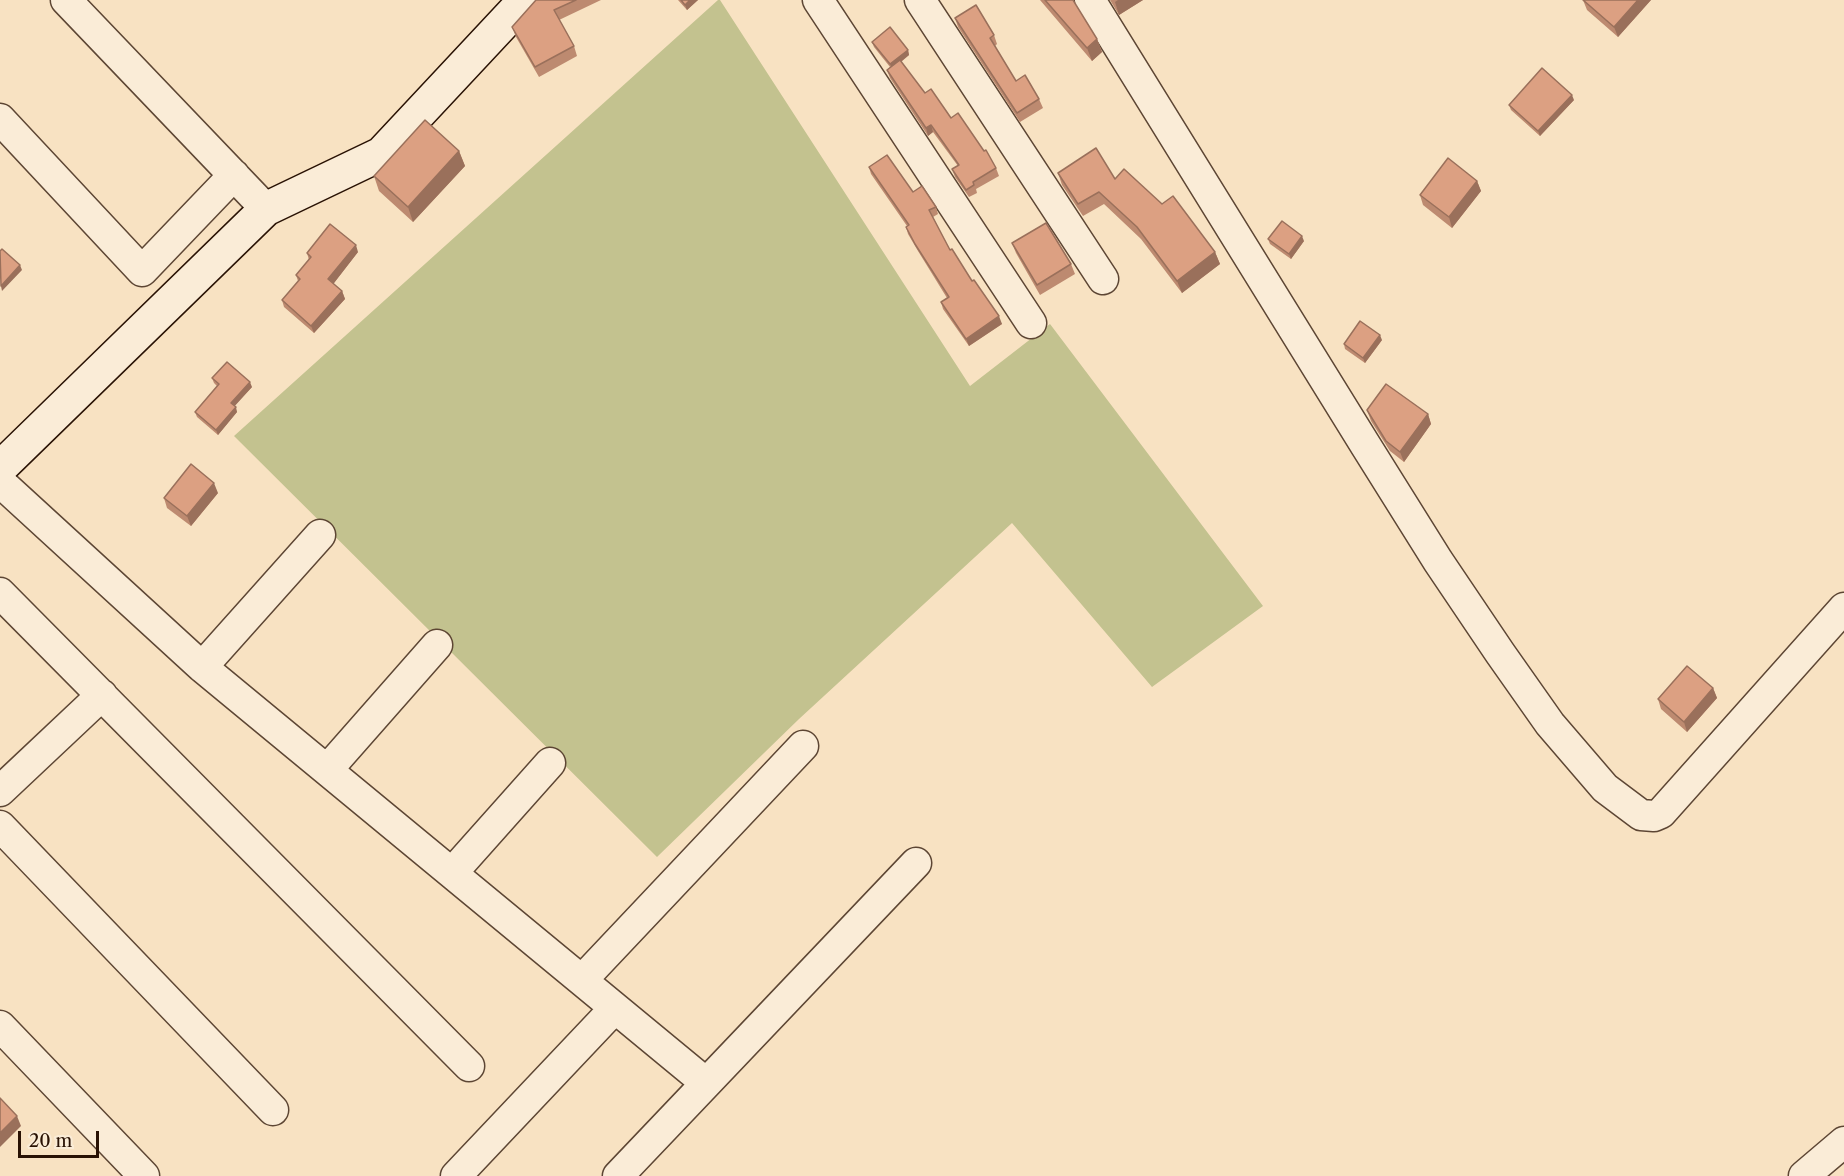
<!DOCTYPE html>
<style>
body{margin:0}
#map{position:relative;width:1844px;height:1176px;overflow:hidden;background:#f8e2c2;font-family:"Libre Caslon Text",serif}
canvas{display:block}
.scale{position:absolute;left:18px;top:1131px;width:81px;height:27px;box-sizing:border-box;border:3px solid #291204;border-top:0;padding-left:8px;font-size:18px;line-height:21px;white-space:nowrap;color:#291204;-webkit-text-stroke:4px #faecd7;paint-order:stroke}
</style>
<div id="map">
<canvas width="1844" height="1176"></canvas>
<div class="scale">20 m</div>
</div>
<script>
const c = document.querySelector('canvas').getContext('2d');
c.lineJoin = 'round';
function fillPath(path, color) { c.fillStyle = color; c.fill(path, 'evenodd'); }
function stroke(path, color, width, dash) { c.strokeStyle = color; c.lineWidth = width; c.lineCap = dash ? 'butt' : 'round'; c.setLineDash(dash || []); c.stroke(path); }
fillPath(new Path2D(`
 M718 0H720L970 386 1050 324 1263 606 1152 687 1012 523 799 719 657 857 234 436Z`), '#c3c28f');
const street = new Path2D(`
 M66 0 266 209
 M818 0 1031 323
 M920 0 1103 279
 M1090 0 1366 446 1438 561 1500 653 1550 724 1605 788 1641 815 1654 816 1661 813 1844 608
 M0 119 142 271 234 175
 M0 482 202 667 706 1083
 M0 593 469 1066
 M202 667 320 535
 M327 770 437 645
 M0 791 102 695
 M0 826 273 1110
 M452 873 550 763
 M582 980 803 746
 M0 1026 144 1176
 M456 1176 615 1008
 M618 1176 916 863
 M1804 1176 1844 1142`);
const secondary = new Path2D(`
 M0 468 266 209 381 154 525 0`);
stroke(street, '#5d4634', 33);
stroke(secondary, '#291204', 36);
stroke(street, '#faecd7', 30);
stroke(secondary, '#faecd7', 33);
fillPath(new Path2D(`
 M536 0H601L559 20 574 46 577 56 539 77 516 37 512 27Z
 M678 0H698L687 10Z
 M1040 0H1073L1097 39 1102 52 1092 61Z
 M1110 0H1143L1119 15Z
 M1583 0H1651L1618 37 1587 10Z
 M955 18 994 35 997 44 995 46 1016 81 1039 99 1043 108 1020 122 958 27Z
 M872 42 908 50 909 55 901 62 925 93 951 118 996 168 999 176 976 189 977 193 969 197 955 177 952 169 958 166 933 132 928 136 890 78 887 70 890 67 874 47Z
 M1574 100 1540 136 1511 110 1509 105Z
 M459 151 465 166 413 222 379 191 374 176Z
 M869 167 913 192 936 207 938 214 933 217 950 250 1002 324 969 346 943 309 941 302 947 298 918 251 908 234 906 227 907 226 871 174Z
 M1058 173 1115 179 1215 252 1220 264 1182 293 1141 239 1104 204 1083 216 1062 185Z
 M1477 181 1481 191 1452 228 1423 205 1420 195Z
 M1268 239 1304 241 1291 259 1270 244Z
 M1012 243 1071 264 1075 274 1040 295 1016 253Z
 M358 252 333 284 342 291 345 299 314 333 284 307 282 300 298 281 296 275 309 260 307 253Z
 M1382 340 1365 363 1345 349 1344 344Z
 M212 378 252 387 234 406 237 412 218 435 197 417 195 412 217 386 214 383Z
 M1367 410 1428 414 1431 424 1404 462 1390 451 1371 421Z
 M218 493 191 526 167 508 164 498Z
 M1713 688 1717 698 1687 732 1661 709 1658 699Z`), '#bd8a70');
fillPath(new Path2D(`
 M690 0H698L687 10 685 5Z
 M1118 0H1143L1119 15 1115 2Z
 M1638 0H1651L1618 37 1614 27Z
 M1097 39 1102 52 1092 61 1087 48Z
 M908 50 909 55 892 69 890 64Z
 M1572 95 1574 100 1540 136 1538 131Z
 M931 125 933 132 928 136 926 128Z
 M459 151 465 166 413 222 408 207Z
 M1477 181 1481 191 1452 228 1449 217Z
 M1302 236 1304 241 1291 259 1289 254Z
 M356 245 358 252 331 287 328 279Z
 M1215 252 1220 264 1182 293 1177 281Z
 M20 265 22 270 2 291 1 286Z
 M342 291 345 299 314 333 311 326Z
 M999 316 1002 324 969 346 966 339Z
 M1380 335 1382 340 1365 363 1363 358Z
 M250 382 252 387 233 408 231 403Z
 M236 407 237 412 218 435 216 430Z
 M1428 414 1431 424 1404 462 1400 452Z
 M214 483 218 493 191 526 187 516Z
 M1713 688 1717 698 1687 732 1684 722Z
 M17 1116 21 1126 0 1147V1133Z`), '#9a705b');
const building = new Path2D(`
 M536 0H576L554 10 574 46 535 67 512 27Z
 M681 0H690L685 5Z
 M1045 0H1073L1097 39 1087 48Z
 M1583 0H1638L1614 27Z
 M976 5 994 35 990 38 1016 81 1025 75 1039 99 1017 113 955 18Z
 M890 27 908 50 890 64 872 42Z
 M900 60 925 93 931 89 951 118 958 113 984 151 986 150 996 168 973 182 974 185 966 190 952 169 959 165 931 125 926 128 887 70Z
 M1542 68 1572 95 1538 131 1509 105Z
 M425 120 459 151 408 207 374 176Z
 M1096 148 1115 179 1124 169 1162 204 1173 196 1215 252 1177 281 1137 227 1099 192 1078 204 1058 173Z
 M887 155 913 192 922 186 936 207 929 210 950 250 952 249 972 281 974 280 999 316 966 339 941 302 949 297 915 244 906 227 909 225 869 167Z
 M1448 158 1477 181 1449 217 1420 195Z
 M1282 221 1302 236 1289 254 1268 239Z
 M1046 223 1071 264 1037 285 1012 243Z
 M330 224 356 245 328 279 342 291 311 326 282 300 300 279 296 275 311 257 307 253Z
 M2 249 20 265 1 286 0 251Z
 M1360 321 1380 335 1363 358 1344 344Z
 M227 362 250 382 231 403 236 407 216 430 195 412 219 384 212 378Z
 M1386 384 1428 414 1400 452 1386 441 1367 410Z
 M191 464 214 483 187 516 164 498Z
 M1687 666 1713 688 1684 722 1658 699Z
 M0 1098 17 1116 0 1133Z`);
fillPath(building, '#dca082');
stroke(building, '#9a705b', 1.5);
</script>
